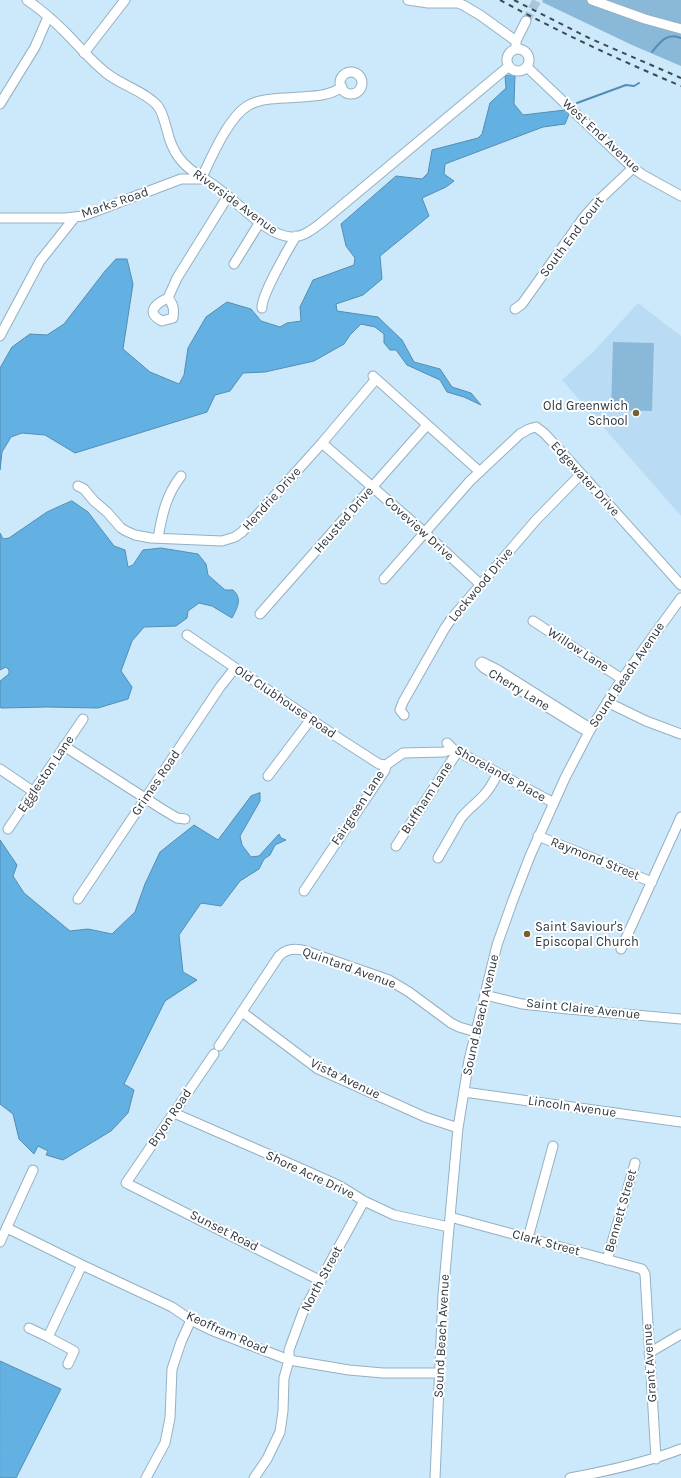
<!DOCTYPE html>
<style>
body{margin:0}
canvas{display:block;background:#cce8fb}
</style>
<canvas width="681" height="1478"></canvas>
<script>
const c = document.querySelector('canvas').getContext('2d');
c.lineJoin = 'round';
function fillPath(path, color) { c.fillStyle = color; c.fill(path, 'evenodd'); }
function stroke(path, color, width, dash) { c.strokeStyle = color; c.lineWidth = width; c.lineCap = dash ? 'butt' : 'round'; c.setLineDash(dash || []); c.stroke(path); }
function label(font, color, halo, rows, align = 'center') {
  c.font = font + ' Karla,sans-serif'; c.lineWidth = 4; c.setLineDash([]); c.textBaseline = 'middle'; c.strokeStyle = halo; c.fillStyle = color; for (const [text, x, y, turn = 0] of rows) {
    c.save(); c.translate(x, y); c.rotate((+turn || 0) * Math.PI / 180); c.textAlign = isNaN(turn) ? turn : align; if (halo) c.strokeText(text, 0, 0); c.fillText(text, 0, 0); c.restore();
  }
}
fillPath(new Path2D(`
 M638 303 681 336V516L562 380 594 351Z`), '#b9dcf4');
fillPath(new Path2D(`
 M543 0H681V66L632 45 542 2Z
 M613 342 654 343 652 411 611 410Z`), '#89b8d9');
const water = new Path2D(`
 M515 75 514 104 523 115 565 110 569 114 565 124 543 127 445 164 444 174 454 181 446 187 422 198 429 216 380 256 382 279 363 295 336 304 337 311 378 317 402 340 414 362 440 369 452 387 471 393 481 405 464 397 447 392 440 380 407 365 396 350H390L384 343V334L375 327 361 324 350 335 344 344 314 361 265 372 243 373 230 391 215 395 207 412 75 453 45 435 22 433 11 437 2 452 0 470V368L12 347 30 334 47 335 64 324 105 271 116 259H127L133 284 123 349 150 372 179 384 184 375 188 348 206 317 227 302 251 309 261 321 280 327 287 323 301 321 300 307 313 280 354 265 355 258 346 246 341 224 396 176 422 179 428 173 432 150 478 138 482 134 490 103 506 88 505 76Z
 M72 501 88 512 114 546 125 550 128 567 133 565 143 550 161 548 198 554 206 564 208 575 225 590H233C243 599 237 608 232 618L212 606 199 603 188 611 187 618 176 626 144 627 132 641 121 671 132 687 128 699 98 708 47 707 1 708 0 707V681L9 674V670L6 667 0 670V533L3 539 9 538 47 512Z
 M260 793V801L240 836 242 845 251 857 259 856 279 834 281 838 286 840 275 845 270 855 264 859 259 869 240 881 221 906 201 903 179 935 183 972 197 980 165 1001 124 1084 134 1090 128 1113 111 1131 63 1160 46 1155 48 1151 38 1146 34 1154 19 1139 13 1114 0 1104V840L17 865 13 876 24 893 70 931 88 929 112 934 135 912 145 884 160 852 194 825 218 840 251 796Z
 M0 1361 61 1389 16 1478H0Z`);
fillPath(water, '#63b1e2');
stroke(water, '#538db1', 1);
stroke(new Path2D(`
 M652 52C660 42 667 32 681 38
 M577 103 626 85 634 86 639 83`), '#538db1', 2);
stroke(new Path2D(`
 M526 21 537 0`), '#acc5d6', 9, [9, 4.5]);
const minor = new Path2D(`
 M27 0C40 9 53 20 64 31 78 45 90 60 105 72 120 85 143 90 157 105 163 112 164 121 167 130 172 152 182 166 202 177 211 183 221 190 229 197 245 210 270 236 291 237 303 237 312 230 321 223L509 66
 M408 0 428 3H458L463 5 480 15 516 41
 M592 0 645 19 681 29
 M516 46V41L526 21
 M507 60a11 11 0 1 1 22 0a11 11 0 1 1-22 0Z
 M84 53 125 0
 M527 67 633 168 643 175 681 196
 M340 83a11 11 0 1 1 22 0a11 11 0 1 1-22 0Z
 M0 104 35 47 48 17
 M202 177C212 156 229 116 249 105 264 97 284 99 300 97 315 96 329 96 342 87
 M0 218H65L83 216 181 179H205
 M234 264 260 222
 M168 298C157 303 144 312 162 321L173 318C174 310 174 305 168 298L177 278 228 196
 M262 308C261 296 288 249 296 236
 M515 309 522 304 584 217 600 199 633 168
 M0 336 40 261 75 217
 M373 376 480 472
 M322 443 424 532 480 584
 M78 486 84 489 94 501 107 512 121 528 126 531 135 535 151 538 222 541 235 537 242 532 322 443 376 379
 M158 538C162 515 166 495 181 476
 M384 579 470 481 520 434 529 429 536 427 544 433 559 449 681 585
 M260 614 427 425
 M533 621 622 679
 M187 635 334 735 379 764 386 765
 M482 662 498 670 585 725 590 730 583 729 484 668 480 664Z
 M607 702 646 721 681 734
 M404 715 400 710 403 702 445 628 452 618 536 520 581 474
 M447 743 453 749 554 803
 M64 746 162 809 177 818 185 819
 M0 769 34 792
 M268 776 311 719
 M8 829 83 719
 M538 836 652 882
 M396 846 458 751
 M438 858 461 818C468 809 477 803 484 795 490 789 494 781 498 773
 M304 891 385 770 386 765 403 753 444 752 453 749
 M78 899 220 687 235 668
 M621 949 681 817
 M485 995 522 1004 568 1009 681 1019
 M242 1012 318 1069 425 1117 458 1128
 M219 1046 279 956C287 948 296 948 306 951L389 980 409 992 451 1023 459 1027 476 1032
 M214 1054 126 1183 321 1281
 M464 1092 681 1122
 M174 1113 309 1172 340 1186 364 1201 394 1215 449 1227
 M450 1217 642 1269 645 1274 656 1459
 M7 1228 82 1265 172 1307 191 1320 211 1330 289 1360 349 1370 383 1373H440
 M528 1238 553 1146
 M0 1242 33 1170
 M607 1260 635 1163
 M29 1328 48 1337
 M649 1353 681 1334
 M68 1364 74 1351 48 1337 82 1265
 M146 1478 165 1443 170 1418 172 1369 181 1342 191 1320
 M254 1478 267 1459 280 1432 283 1411 284 1378 289 1360V1350L303 1312 364 1201
 M435 1478 443 1295 458 1128 469 1060 497 945 513 900 530 856 565 778 590 730 622 679 681 598
 M570 1478C608 1471 645 1463 681 1449`);
stroke(minor, '#95b0c2', 11);
stroke(minor, '#fff', 9);
stroke(new Path2D(`
 M500 0C559 32 619 60 681 86
 M514 0 589 38 681 78`), '#3d4a53', 2, [5, 5]);
for (const [x, y, r, color] of [
 [636,413,4,"#785f30"],
 [527,934,4,"#785f30"]
]) { const dot = new Path2D(); dot.arc(x, y, r, 0, 2 * Math.PI); c.fillStyle = color; c.fill(dot); stroke(dot, '#fff', 1.5); }
label('13px', '#2d3840', '#fff', [
 ["West End Avenue",601,136,43],
 ["Riverside Avenue",235,202,36],
 ["Marks Road",115,203,-19],
 ["South End Court",572,237,-53],
 ["Edgewater Drive",585,479,48],
 ["Hendrie Drive",272,499,-48],
 ["Heusted Drive",344,520,-49],
 ["Coveview Drive",419,529,42],
 ["Lockwood Drive",481,585,-50],
 ["Willow Lane",578,650,33],
 ["Sound Beach Avenue",627,675,-56],
 ["Cherry Lane",519,690,31],
 ["Old Clubhouse Road",285,702,34],
 ["Eggleston Lane",46,774,-56],
 ["Shorelands Place",500,774,29],
 ["Grimes Road",156,783,-56],
 ["Buffham Lane",427,798,-57],
 ["Fairgreen Lane",358,808,-57],
 ["Raymond Street",595,859,22],
 ["Quintard Avenue",349,968,20],
 ["Saint Claire Avenue",583,1009,6],
 ["Sound Beach Avenue",481,1015,-77],
 ["Vista Avenue",345,1079,26],
 ["Lincoln Avenue",572,1107,8],
 ["Bryon Road",170,1118,-56],
 ["Shore Acre Drive",310,1175,25],
 ["Bennett Street",621,1211,-74],
 ["Sunset Road",224,1231,27],
 ["Clark Street",546,1243,15],
 ["North Street",322,1279,-62],
 ["Keoffram Road",227,1333,24],
 ["Sound Beach Avenue",442,1336,-87],
 ["Grant Avenue",650,1363,-94]
]);
label('13px', '#2d3840', '#fff', [
 ["Old Greenwich",628,406],
 ["School",628,421],
 ["Saint Saviour's",535,927,"left"],
 ["Episcopal Church",535,942,"left"]
], 'right');
</script>
